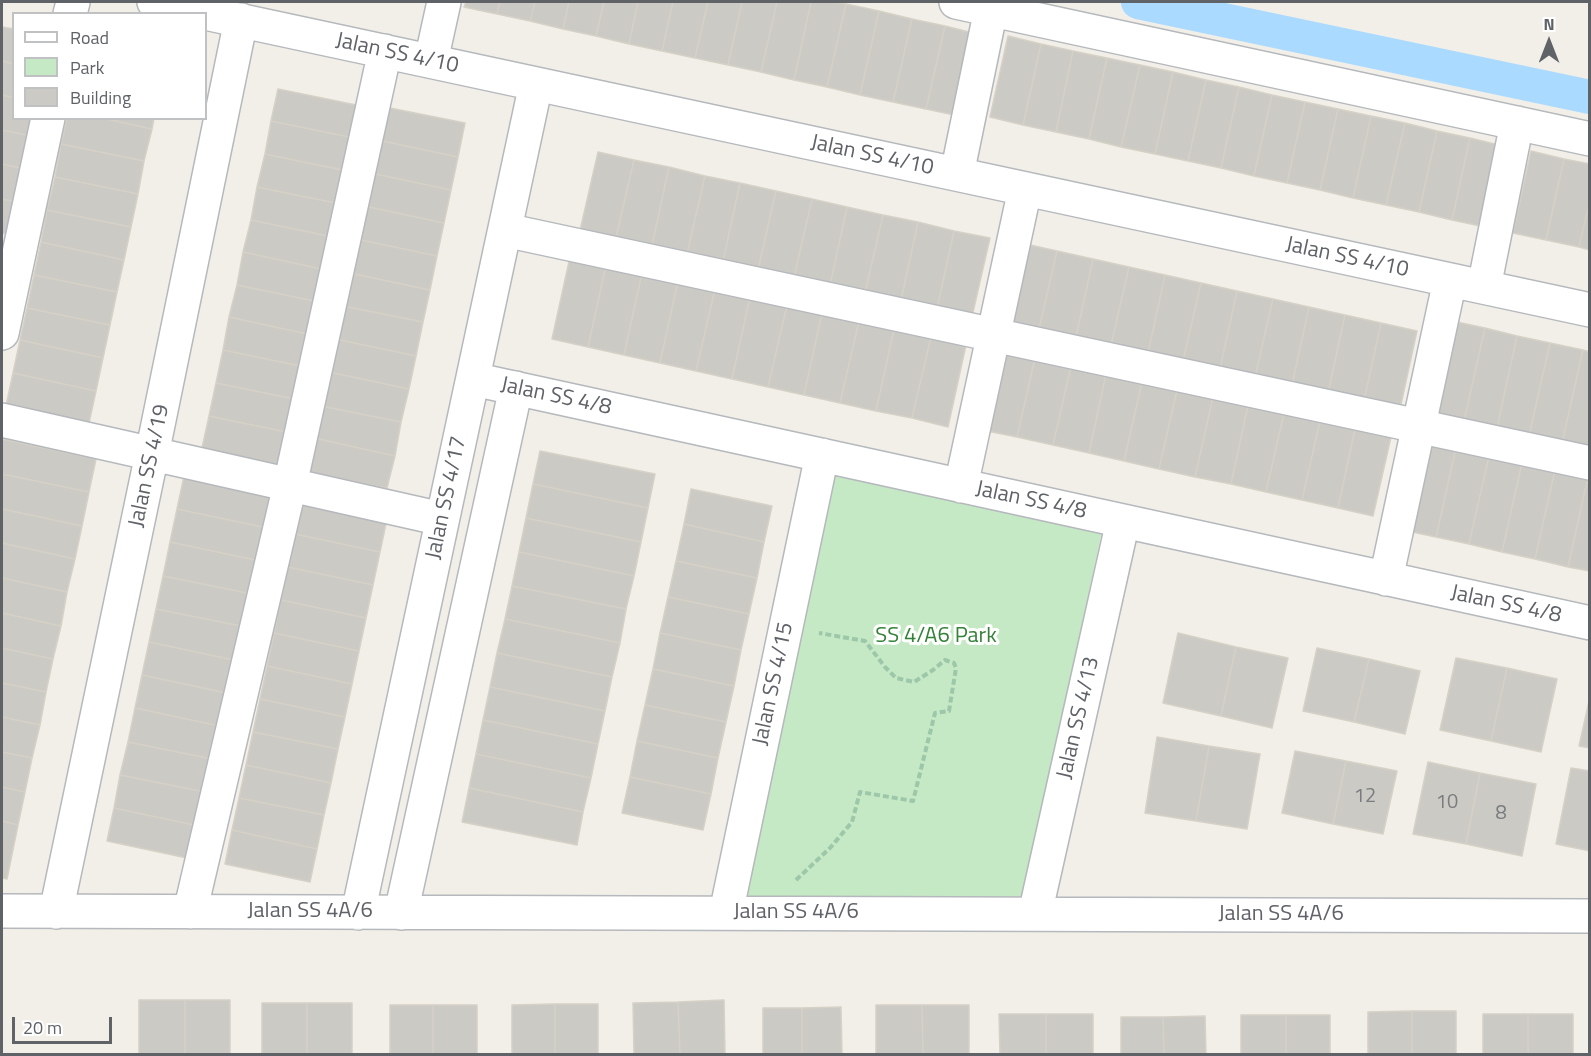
<!DOCTYPE html>
<style>
body{margin:0}
#map{position:relative;width:1591px;height:1056px;overflow:hidden;background:#f1efe8;font-family:"Titillium Web",sans-serif}
canvas{display:block}
.frame{position:absolute;inset:0;border:3px solid #5f6368;pointer-events:none}
.legend{position:absolute;left:12px;top:12px;width:195px;height:108px;box-sizing:border-box;background:#fff;border:2px solid #bfc1c3;margin:0;padding:8px 10px;list-style:none;font-size:18px;color:#5f6368}
.legend li{display:flex;align-items:center;gap:12px;height:30px}
.legend b{width:30px;border:2px solid #bfc1c3}
.north{position:absolute;left:1519px;top:12px;width:60px;height:60px;-webkit-text-stroke:4px #fff;paint-order:stroke;rotate:0deg;font-size:16px;font-weight:700;line-height:24px;text-align:center;color:#5f6368}
.north::after{content:'';display:block;margin:auto;width:21px;height:27px;background:#5f6368;clip-path:polygon(50% 0,100% 100%,50% 72%,0 100%)}
.scale{position:absolute;left:12px;top:1017px;width:100px;height:27px;box-sizing:border-box;border:3px solid #5f6368;border-top:0;padding-left:8px;font-size:18px;line-height:21px;white-space:nowrap;color:#5f6368;-webkit-text-stroke:4px #fff;paint-order:stroke}
</style>
<div id="map">
<canvas width="1591" height="1056"></canvas>
<div class="frame"></div>
<ul class="legend">
<li><b style="height:8px;background:#fff"></b>Road</li>
<li><b style="height:16px;background:#c5e8c5"></b>Park</li>
<li><b style="height:16px;background:#cccac5"></b>Building</li>
</ul>
<div class="north">N</div>
<div class="scale">20 m</div>
</div>
<script>
const c = document.querySelector('canvas').getContext('2d');
c.lineJoin = 'round';
function fillPath(path, color) { c.fillStyle = color; c.fill(path, 'evenodd'); }
function stroke(path, color, width, dash) { c.strokeStyle = color; c.lineWidth = width; c.lineCap = dash ? 'butt' : 'round'; c.setLineDash(dash || []); c.stroke(path); }
function label(font, color, halo, rows, align = 'center') {
  c.font = font + ' "Titillium Web",sans-serif'; c.lineWidth = 6; c.setLineDash([]); c.textBaseline = 'middle'; c.strokeStyle = halo; c.fillStyle = color; for (const [text, x, y, turn = 0] of rows) {
    c.save(); c.translate(x, y); c.rotate((+turn || 0) * Math.PI / 180); c.textAlign = isNaN(turn) ? turn : align; if (halo) c.strokeText(text, 0, 0); c.fillText(text, 0, 0); c.restore();
  }
}
fillPath(new Path2D(`
 M827 472 1103 526 1023 899 742 900Z`), '#c5e8c5');
stroke(new Path2D(`
 M1138 2 1590 97`), '#aadaff', 34);
const building = new Path2D(`
 M466 2H500L497 14 464 7Z
 M500 2H535L530 21 497 14Z
 M535 2H569L563 29 530 21Z
 M569 2H604L596 36 563 29Z
 M604 2H638L629 44 596 36Z
 M638 2H673L662 51 629 44Z
 M673 2H708L695 58 662 51Z
 M708 2H742L728 65 695 58Z
 M742 2H777L761 72 728 65Z
 M777 2H811L794 80 761 72Z
 M811 2H834L846 4 827 87 794 80Z
 M846 4 879 11 860 95 827 87Z
 M879 11 912 19 893 102 860 95Z
 M912 19 945 26 926 109 893 102Z
 M945 26 977 34 959 116 926 109Z
 M2 27 14 29V64L2 61Z
 M1008 36 1041 44 1023 125 990 117Z
 M1041 44 1073 51 1056 132 1023 125Z
 M1073 51 1107 58 1089 139 1056 132Z
 M1107 58 1140 65 1121 147 1089 139Z
 M2 61 14 64V98L2 95Z
 M1140 65 1173 72 1155 154 1121 147Z
 M1173 72 1206 80 1188 161 1155 154Z
 M1206 80 1239 87 1221 168 1188 161Z
 M1239 87 1272 95 1254 176 1221 168Z
 M278 89 361 106 354 138 271 121Z
 M2 95 14 98V118H45L41 138 2 130Z
 M1272 95 1305 102 1287 183 1254 176Z
 M1305 102 1338 109 1320 190 1287 183Z
 M380 106 465 123 458 157 373 139Z
 M1338 109 1371 116 1353 198 1320 190Z
 M1371 116 1405 123 1386 205 1353 198Z
 M67 118H102L152 129 144 161 61 144Z
 M102 118H154L152 129Z
 M271 121 354 138 347 171 265 154Z
 M1405 123 1437 131 1419 212 1386 205Z
 M2 130 41 138 33 171 2 164Z
 M1437 131 1470 138 1452 220 1419 212Z
 M1470 138 1503 146 1485 227 1452 220Z
 M373 139 458 157 451 190 366 172Z
 M61 144 144 161 138 194 55 177Z
 M1531 151 1564 159 1546 240 1513 233Z
 M598 152 634 160 615 242 579 235Z
 M265 154 347 171 340 204 257 187Z
 M1564 159 1590 164V200L1579 247 1546 240Z
 M634 160 669 167 651 250 615 242Z
 M2 164 33 171 27 204 2 199Z
 M669 167 705 176 686 258 651 250Z
 M366 172 451 190 444 223 359 205Z
 M705 176 740 183 722 266 686 258Z
 M55 177 138 194 131 227 47 210Z
 M740 183 776 191 757 274 722 266Z
 M257 187 340 204 333 237 251 220Z
 M776 191 812 199 793 282 757 274Z
 M2 199 27 204 19 237 2 233Z
 M812 199 847 207 829 290 793 282Z
 M1590 200V250L1579 247Z
 M359 205 444 223 437 256 352 238Z
 M847 207 883 215 864 297 829 290Z
 M47 210 131 227 124 260 41 242Z
 M883 215 918 222 900 305 864 297Z
 M251 220 333 237 326 270 243 252Z
 M918 222 954 231 936 313 900 305Z
 M954 231 990 238 971 321 936 313Z
 M352 238 437 256 430 290 345 272Z
 M41 242 124 260 117 292 34 275Z
 M1021 243 1057 251 1039 329 1004 321Z
 M1057 251 1093 259 1076 337 1039 329Z
 M243 252 326 270 319 302 237 285Z
 M570 257 606 265 588 347 552 339Z
 M1093 259 1129 267 1111 345 1076 337Z
 M606 265 642 273 624 355 588 347Z
 M1129 267 1165 275 1148 353 1111 345Z
 M345 272 430 290 423 322 338 305Z
 M642 273 678 281 660 363 624 355Z
 M34 275 117 292 110 325 27 308Z
 M1165 275 1201 283 1183 361 1148 353Z
 M678 281 715 289 696 371 660 363Z
 M1201 283 1237 291 1220 369 1183 361Z
 M237 285 319 302 312 335 229 317Z
 M715 289 750 297 732 379 696 371Z
 M1237 291 1273 299 1255 377 1220 369Z
 M750 297 787 305 768 387 732 379Z
 M1273 299 1309 307 1292 385 1255 377Z
 M338 305 423 322 416 356 331 338Z
 M787 305 822 313 804 395 768 387Z
 M1309 307 1345 315 1328 393 1292 385Z
 M27 308 110 325 103 358 20 340Z
 M822 313 859 321 840 403 804 395Z
 M1345 315 1381 323 1364 401 1328 393Z
 M229 317 312 335 305 367 223 350Z
 M859 321 894 329 876 411 840 403Z
 M1452 321 1485 328 1464 421 1431 414Z
 M1381 323 1417 331 1400 409 1364 401Z
 M1485 328 1517 336 1497 428 1464 421Z
 M894 329 931 337 912 418 876 411Z
 M1517 336 1550 343 1529 436 1497 428Z
 M931 337 966 345 948 427 912 418Z
 M331 338 416 356 409 389 324 371Z
 M20 340 103 358 96 391 13 373Z
 M1550 343 1583 350 1562 443 1529 436Z
 M223 350 305 367 299 400 216 383Z
 M999 350 1035 358 1017 437 982 430Z
 M1583 350 1590 352V449L1562 443Z
 M1035 358 1071 366 1053 445 1017 437Z
 M1071 366 1106 374 1089 453 1053 445Z
 M324 371 409 389 401 422 316 405Z
 M13 373 96 391 89 423 6 406Z
 M1106 374 1142 382 1124 461 1089 453Z
 M1142 382 1177 390 1159 469 1124 461Z
 M216 383 299 400 291 433 209 416Z
 M1177 390 1213 397 1195 477 1159 469Z
 M1213 397 1248 405 1231 484 1195 477Z
 M316 405 401 422 395 456 310 437Z
 M1248 405 1284 413 1266 492 1231 484Z
 M1284 413 1320 421 1302 500 1266 492Z
 M209 416 291 433 285 466 202 448Z
 M1320 421 1355 429 1338 508 1302 500Z
 M1355 429 1391 437 1373 516 1338 508Z
 M310 437 395 456 387 488 302 471Z
 M2 439 96 459 89 492 2 474Z
 M1423 441 1456 448 1436 537 1403 530Z
 M1456 448 1489 456 1469 544 1436 537Z
 M540 451 655 474 648 508 533 484Z
 M1489 456 1522 463 1502 552 1469 544Z
 M1522 463 1555 470 1535 559 1502 552Z
 M1555 470 1588 477 1568 567 1535 559Z
 M2 474 89 492 82 526 2 509Z
 M184 476 278 496 272 529 177 509Z
 M1588 477 1590 478V571L1568 567Z
 M533 484 648 508 641 542 526 518Z
 M691 489 772 506 764 542 684 524Z
 M302 501 387 519 380 552 295 534Z
 M2 509 82 526 75 559 2 543Z
 M177 509 272 529 265 562 170 542Z
 M526 518 641 542 634 576 519 552Z
 M684 524 764 542 757 578 676 561Z
 M295 534 380 552 373 585 288 567Z
 M170 542 265 562 257 595 163 576Z
 M2 543 75 559 67 592 2 578Z
 M519 552 634 576 626 609 512 586Z
 M676 561 757 578 749 614 668 597Z
 M288 567 373 585 366 618 281 600Z
 M163 576 257 595 251 628 156 609Z
 M2 578 67 592 61 626 2 613Z
 M512 586 626 609 620 643 505 619Z
 M668 597 749 614 741 650 660 633Z
 M281 600 366 618 359 651 274 633Z
 M156 609 251 628 243 662 149 642Z
 M2 613 61 626 53 659 2 648Z
 M505 619 620 643 612 677 497 653Z
 M274 633 359 651 352 684 267 666Z
 M660 633 741 650 734 686 653 669Z
 M1178 633 1236 647 1221 716 1163 703Z
 M149 642 243 662 236 695 142 675Z
 M1236 647 1288 658 1272 728 1221 716Z
 M2 648 53 659 46 692 2 683Z
 M1317 648 1369 659 1354 722 1303 711Z
 M497 653 612 677 605 711 490 687Z
 M1456 658 1507 668 1491 741 1440 730Z
 M1369 659 1420 671 1405 734 1354 722Z
 M267 666 352 684 345 717 260 699Z
 M1507 668 1557 679 1541 752 1491 741Z
 M653 669 734 686 726 722 645 705Z
 M142 675 236 695 229 728 135 708Z
 M2 683 46 692 40 725 2 717Z
 M490 687 605 711 598 744 483 720Z
 M1590 697V748L1579 746Z
 M260 699 345 717 338 749 253 732Z
 M645 705 726 722 718 758 637 741Z
 M135 708 229 728 222 761 128 742Z
 M2 717 40 725 32 758 2 752Z
 M483 720 598 744 591 778 476 754Z
 M253 732 338 749 331 783 246 765Z
 M1157 737 1209 746 1196 821 1145 813Z
 M637 741 718 758 711 794 630 777Z
 M128 742 222 761 215 794 120 775Z
 M1209 746 1260 754 1247 829 1196 821Z
 M1295 751 1346 761 1333 824 1282 813Z
 M2 752 32 758 25 792 2 787Z
 M476 754 591 778 583 812 469 788Z
 M1346 761 1397 771 1383 834 1333 824Z
 M1428 762 1480 773 1466 844 1413 834Z
 M246 765 331 783 324 815 239 798Z
 M1571 768 1590 771V851L1556 844Z
 M1480 773 1536 784 1522 856 1466 844Z
 M120 775 215 794 208 828 114 808Z
 M630 777 711 794 703 830 622 813Z
 M2 787 25 792 18 825 2 821Z
 M469 788 583 812 577 845 462 822Z
 M239 798 324 815 317 849 232 830Z
 M114 808 208 828 201 861 107 841Z
 M2 821 18 825 7 879 2 878Z
 M232 830 317 849 310 882 225 864Z
 M139 1000H185V1054H139Z
 M185 1000H230V1054H185Z
 M724 1000 725 1054H680L678 1002Z
 M678 1002 680 1054H634L633 1003Z
 M262 1003H307V1054H262Z
 M307 1003H352V1054H307Z
 M555 1004V1054H512V1005Z
 M555 1004H598V1054H555Z
 M390 1005H433V1054H390Z
 M433 1005H477V1054H433Z
 M876 1005H922L923 1054H876Z
 M922 1005H969V1054H923Z
 M841 1007 842 1054H802V1008Z
 M763 1008H802V1054H763Z
 M1412 1011V1054H1368V1012Z
 M1412 1011H1456V1054H1412Z
 M999 1014H1046V1054H1000Z
 M1046 1014H1093V1054H1046Z
 M1483 1014H1528V1054H1483Z
 M1528 1014H1573V1054H1528Z
 M1241 1015H1286V1054H1241Z
 M1286 1015H1330V1054H1286Z
 M1205 1016 1206 1054H1164L1163 1017Z
 M1121 1017H1163L1164 1054H1121Z`);
fillPath(building, '#cccac5');
stroke(building, '#d6d1c6', 1.5);
const minor = new Path2D(`
 M154 2 1590 310
 M956 2 1590 139
 M70 14 73 2
 M431 61 444 2
 M957 174 991 9
 M505 230 1590 463
 M1484 287 1517 123
 M2 333 48 118
 M473 379 1590 623
 M2 420 442 519
 M961 486 1025 189
 M1386 579 1450 280
 M2 911 1590 916
 M56 912 152 454 241 20
 M190 912 290 485 385 51
 M358 913 536 84
 M401 913 516 388
 M726 913 822 455
 M1035 914 1123 521`);
stroke(minor, '#b5b8bc', 36);
stroke(new Path2D(`
 M796 880 830 848 852 822 860 792 913 801 935 713 949 711 956 668 954 663 945 660 933 670 914 682 896 678 885 667 865 641 819 633`), '#9cc7a9', 4, [6, 3]);
stroke(minor, '#fff', 33);
label('20px', '#7a7d7f', null, [
 ["12",1365,797],
 ["10",1447,803],
 ["8",1501,814]
]);
label('22px', '#5f6368', '#fff', [
 ["Jalan SS 4/10",397,54,12],
 ["Jalan SS 4/10",872,156,12],
 ["Jalan SS 4/10",1347,258,12],
 ["Jalan SS 4/8",556,397,12],
 ["Jalan SS 4/19",150,466,-78],
 ["Jalan SS 4/17",447,498,-78],
 ["Jalan SS 4/8",1031,501,12],
 ["Jalan SS 4/8",1506,605,12],
 ["Jalan SS 4/15",774,684,-78],
 ["Jalan SS 4/13",1079,718,-77],
 ["Jalan SS 4A/6",310,912],
 ["Jalan SS 4A/6",796,913],
 ["Jalan SS 4A/6",1281,915]
]);
label('22px', '#348238', '#fff', [
 ["SS 4/A6 Park",936,637]
]);
</script>
